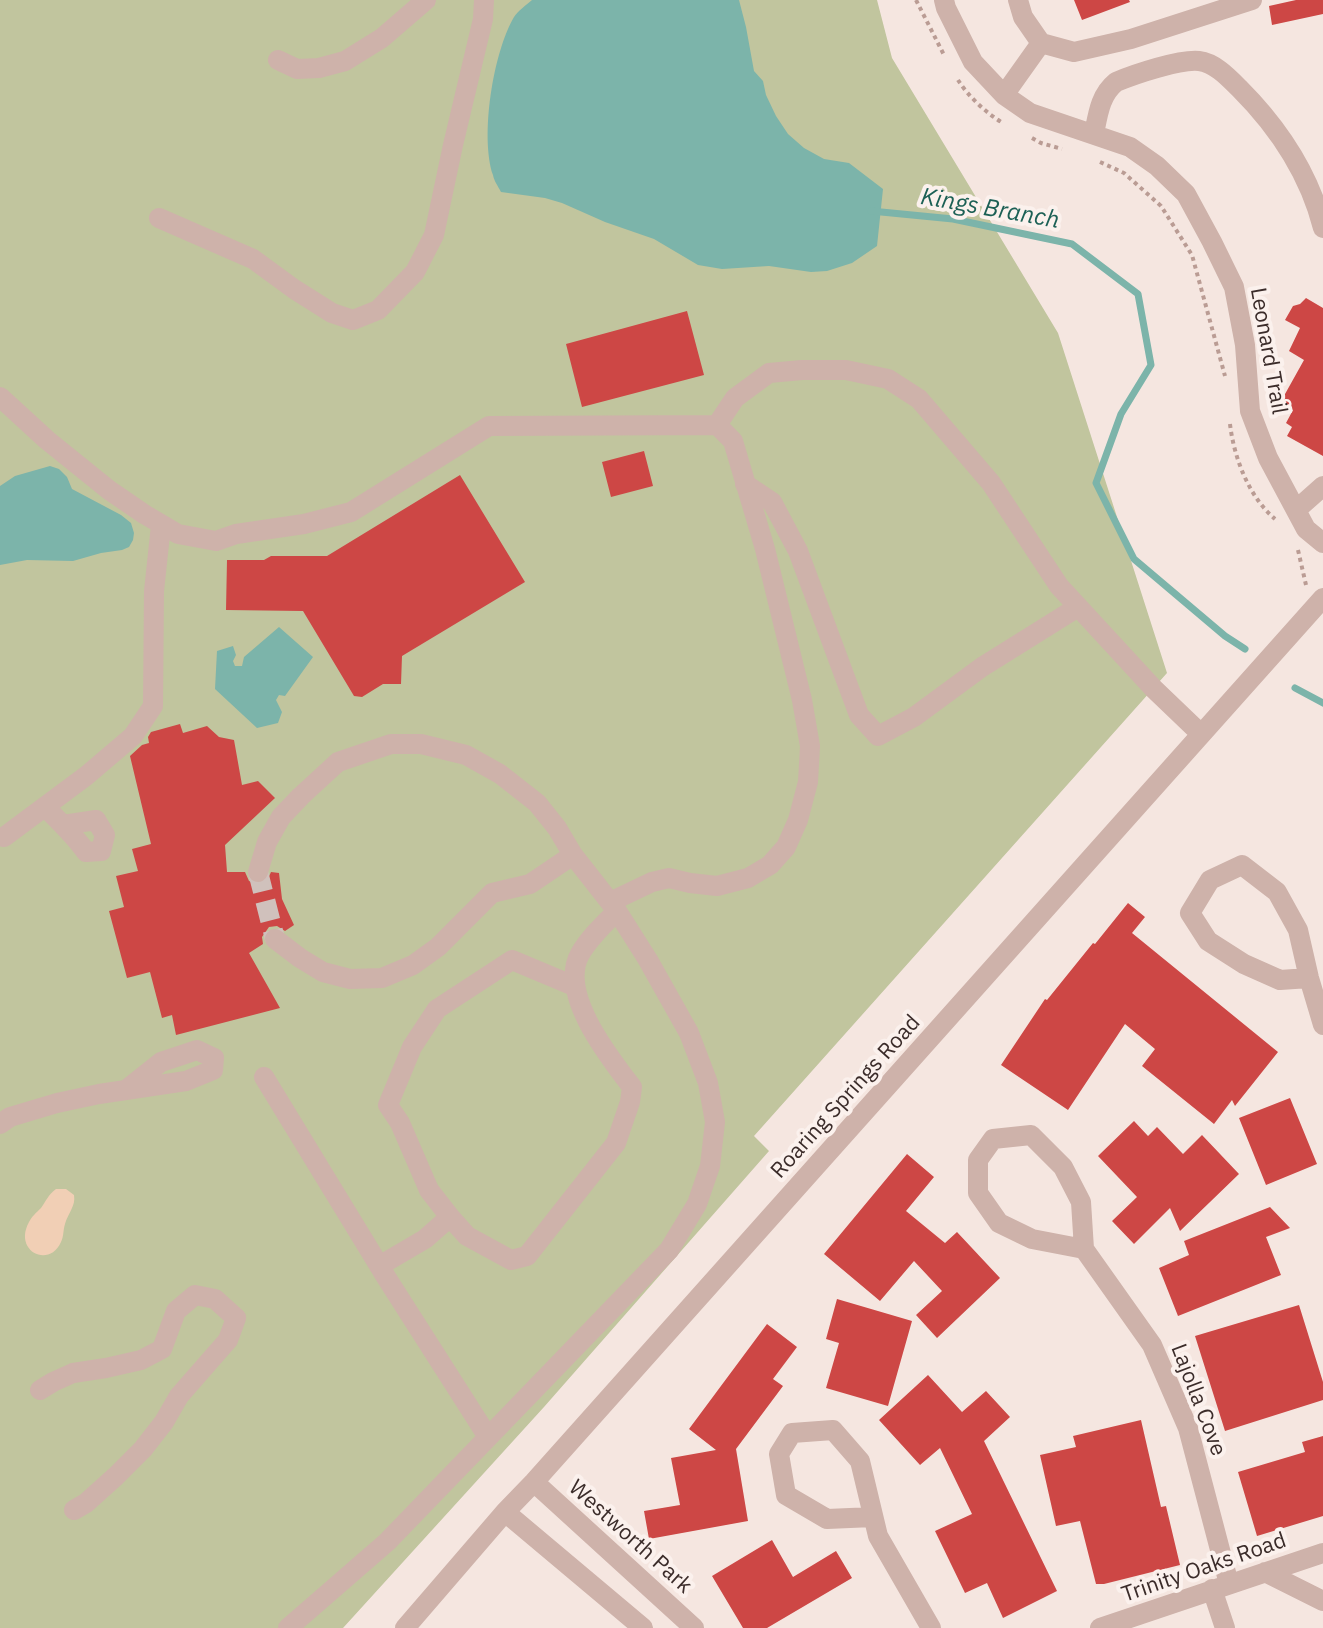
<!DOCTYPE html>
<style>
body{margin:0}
canvas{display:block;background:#f5e6e0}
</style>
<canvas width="1323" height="1628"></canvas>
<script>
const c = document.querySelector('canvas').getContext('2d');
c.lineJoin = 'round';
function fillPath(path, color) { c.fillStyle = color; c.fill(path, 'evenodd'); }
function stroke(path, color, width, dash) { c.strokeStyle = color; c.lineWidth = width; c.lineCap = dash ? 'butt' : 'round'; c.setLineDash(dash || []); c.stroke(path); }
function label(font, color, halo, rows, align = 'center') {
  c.font = font + ' "IBM Plex Sans",sans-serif'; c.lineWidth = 8; c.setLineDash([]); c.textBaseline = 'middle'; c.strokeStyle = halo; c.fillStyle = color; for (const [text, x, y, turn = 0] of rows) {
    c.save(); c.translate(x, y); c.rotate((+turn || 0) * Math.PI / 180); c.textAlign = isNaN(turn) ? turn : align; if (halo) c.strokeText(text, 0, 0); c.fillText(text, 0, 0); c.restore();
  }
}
fillPath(new Path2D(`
 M0 0H877L892 58 1058 333 1167 673 754 1136 769 1151 544 1407 343 1628H0Z`), '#c1c59e');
fillPath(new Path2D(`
 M56 1189H66L74 1195C76 1206 68 1213 65 1224 63 1230 64 1236 61 1242 49 1269 13 1251 29 1222 32 1216 36 1213 41 1208 46 1201 48 1195 56 1189Z`), '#f1cfb5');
fillPath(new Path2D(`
 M532 0H739L746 27 754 71 763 81 766 95 776 116 788 134 804 148 824 159 849 163 883 189 877 246 852 263 827 271 811 272 769 266 722 269 698 265 654 239 605 222 562 203 545 198 501 192C498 186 494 181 493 175 480 136 493 53 514 17 518 11 526 5 532 0Z
 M50 466 59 469 67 477 72 489 121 515 131 523 134 533 133 540 129 547 122 550 101 553 73 561 27 560 0 565V486L15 476Z
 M279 627 313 657 285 696 279 695 276 700 282 712 278 723 257 728 215 689 217 651 233 646 236 655 233 661 235 666H242L244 657Z`), '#7cb4aa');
stroke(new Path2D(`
 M871 211 953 219 1072 244 1138 294 1151 365 1121 414 1096 483 1134 559 1225 636 1245 649
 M1295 688 1323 703`), '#7cb4aa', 7);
fillPath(new Path2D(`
 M1074 0H1129L1130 2 1082 20Z
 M1296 0H1323V14L1272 25 1269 6Z
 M1306 298 1323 308V456L1287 436 1292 427 1286 423 1293 410 1280 403 1304 360 1289 351 1300 328 1285 320 1293 306 1300 304Z
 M687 311 704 375 582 407 566 344Z
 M644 451 653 486 611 497 602 462Z
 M460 475 525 582 402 656 401 684H383L362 697 354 696 303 611 226 610 227 560H264L271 556H327Z
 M180 724 183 733 207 726 219 737 234 740 242 785 258 781 275 798 225 845 227 872H245L249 881 260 885 267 881 271 872 279 873 282 899 294 925 285 931 277 926 269 927 262 937 263 944 249 953 280 1008 176 1035 172 1015 162 1018 150 972 127 978 109 911 124 907 116 876 138 871 132 849 151 844 130 756 142 745 149 743 148 737 151 732Z
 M1128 903 1145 917 1132 933 1278 1052 1235 1106 1232 1100 1214 1124 1142 1066 1155 1049 1125 1024 1068 1110 1001 1065 1045 999 1047 1000 1093 943 1095 944Z
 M1290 1098 1317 1164 1266 1185 1239 1118Z
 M1134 1121 1148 1136 1157 1127 1183 1154 1202 1135 1239 1174 1180 1231 1170 1208 1134 1244 1112 1221 1137 1197 1098 1156Z
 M907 1154 934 1177 906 1211 945 1243 957 1232 1000 1278 937 1338 916 1315 942 1291 914 1261 880 1301 824 1254Z
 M1270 1207 1290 1228 1266 1237 1281 1275 1178 1316 1159 1268 1189 1255 1184 1241Z
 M837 1299 912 1321 888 1406 826 1388 839 1343 826 1339Z
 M1299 1305 1323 1382V1400L1225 1431 1195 1336Z
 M767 1324 797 1347 773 1379 783 1386 736 1449 748 1521 649 1539 644 1511 680 1505 671 1458 716 1450 689 1429Z
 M928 1375 962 1412 986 1391 1010 1417 984 1441 1057 1591 1003 1618 987 1583 965 1593 935 1531 972 1514 940 1448 920 1465 879 1420Z
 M1141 1420 1161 1507 1166 1506 1180 1565 1104 1584H1096L1080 1521 1056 1526 1040 1455 1076 1447 1073 1436Z
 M1323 1436V1516L1257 1536 1238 1472 1305 1452 1302 1442Z
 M772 1540 793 1577 836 1551 852 1578 767 1628H743L712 1576Z`), '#cd4745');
stroke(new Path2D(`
 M258 872 275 939`), '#d0c1bc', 20, [20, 10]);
stroke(new Path2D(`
 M916 0 944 55
 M958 80C968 96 987 114 1003 123
 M1032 138 1041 143 1062 149
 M1100 162 1124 173 1161 206 1192 255 1225 376
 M1230 424C1234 458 1249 497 1275 519
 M1298 550 1306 585`), '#ba9c94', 4, [4, 4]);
stroke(new Path2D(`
 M944 0 946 8 973 62 1004 95 1030 113 1130 147 1157 166 1186 194 1212 242 1234 287 1245 345 1250 411 1268 458 1306 529 1323 543
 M1018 0 1023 17 1041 43 1074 52 1131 39 1252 0
 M278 60 297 69 319 68 345 61 382 38 426 0
 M1004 95 1041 43
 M1094 134C1098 114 1100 95 1116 82 1135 74 1180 59 1199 61 1215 63 1228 77 1239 88 1279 128 1309 173 1323 228
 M159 218 253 259 294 289 332 313 353 320 378 310 415 272 434 235 453 145 483 19 484 0
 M0 397 47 440 109 490 144 514 178 534 216 541 236 534 304 524 351 512 489 426 717 425 733 441 765 549 802 700 810 746 808 782 798 820 786 847 770 865 748 878 717 886 690 883 669 878 652 882 610 902
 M717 425 735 398 769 373 802 370H846L888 379 919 399 991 483 1059 586 1154 689 1201 734
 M745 484 772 502 798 551 859 715 878 736 914 717 982 667 1078 607
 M1296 510 1323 486
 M45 807C60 822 74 835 86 852L101 851 105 835 96 820 63 825
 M4 837 86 776 133 736 153 706 154 591 161 525
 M258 872 267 842 281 817 301 796 338 762 391 744H421L466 755 500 774 537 803 557 828 573 855 617 911 648 960 689 1033 708 1083 715 1122 710 1166 697 1204 669 1250 387 1542 288 1628
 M275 939 300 958 323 972 350 979 382 978 413 965 438 947 492 893 530 884 573 855
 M1309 978 1280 980 1244 964 1208 941 1190 913 1210 880 1242 865 1277 892 1298 930 1309 978 1323 1025
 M574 986 512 960 437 1009 412 1047 388 1105 400 1123 429 1190 450 1217 467 1236 511 1260 527 1256 616 1143 630 1102 632 1087C609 1057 558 993 580 954 589 938 604 924 617 911
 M264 1077 386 1277 488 1437
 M0 1124 10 1117 57 1103 99 1094 186 1081 213 1070 214 1058 197 1050 161 1062 127 1089
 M1084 1249 1032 1239 999 1223 978 1193V1160L993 1139 1031 1135 1063 1167 1081 1202 1084 1249 1152 1345 1188 1428 1229 1584
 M379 1266 425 1239 450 1217
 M40 1390 53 1382 73 1373 106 1368 141 1360 162 1349 176 1311 195 1295 215 1299 236 1318 228 1340 179 1396 164 1422 143 1449 116 1476 86 1503 74 1510
 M534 1482 694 1628
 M505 1512 643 1628
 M873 1517 827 1519 786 1495 779 1454 792 1433 833 1430 860 1461 878 1536 931 1628
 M1265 1572 1323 1601
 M1212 1589 1225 1628
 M405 1628 505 1512 534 1482 1323 598
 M1100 1628 1323 1553`), '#ceb2aa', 20);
label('22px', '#3b2c2a', '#fbf1ed', [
 ["Leonard Trail",1268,351,80],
 ["Roaring Springs Road",846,1097,-48],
 ["Lajolla Cove",1198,1400,69],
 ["Westworth Park",630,1537,42],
 ["Trinity Oaks Road",1204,1568,-19]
]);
label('italic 24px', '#1c6055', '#fbf1ed', [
 ["Kings Branch",990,209,10]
]);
</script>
